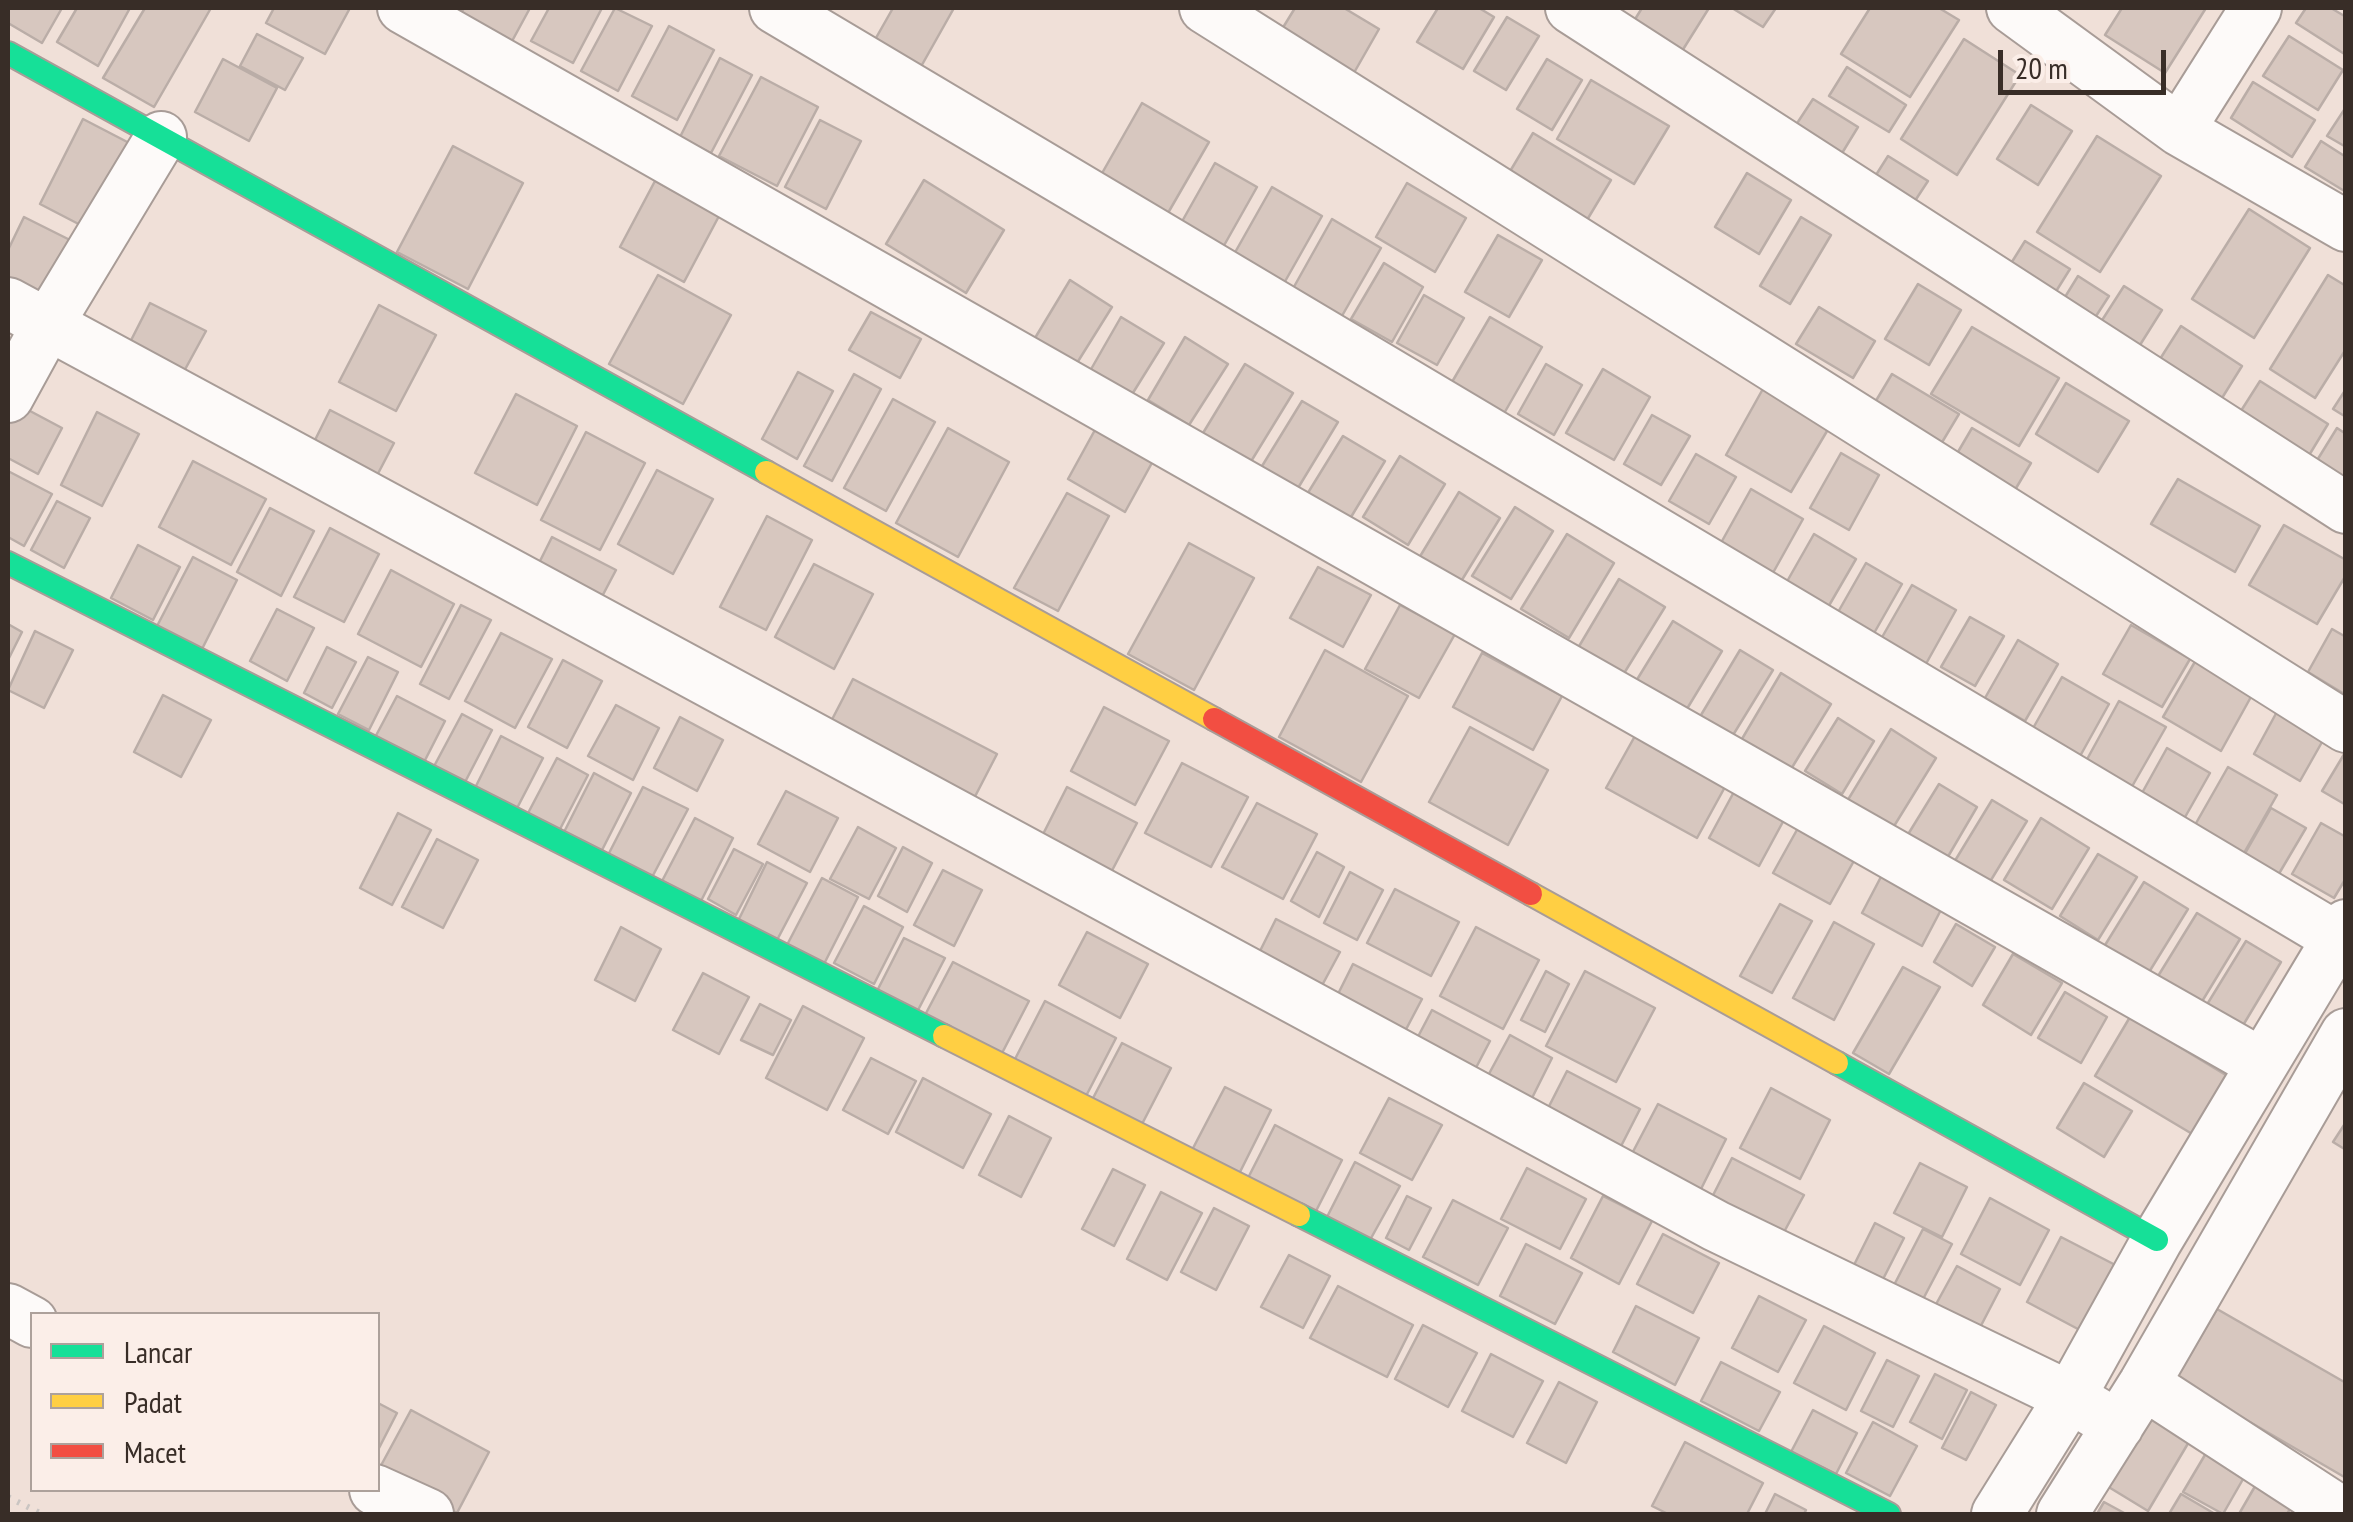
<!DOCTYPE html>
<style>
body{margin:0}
#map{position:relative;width:2353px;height:1522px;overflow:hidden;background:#f0e0d8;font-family:"PT Sans Narrow",sans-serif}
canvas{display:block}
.frame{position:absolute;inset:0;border:10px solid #382d27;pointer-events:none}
.legend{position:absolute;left:30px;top:1312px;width:350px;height:180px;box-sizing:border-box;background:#fbeee8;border:2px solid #ada19b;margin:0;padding:12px 18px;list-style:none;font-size:30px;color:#382d27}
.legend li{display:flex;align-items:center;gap:20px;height:50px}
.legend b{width:50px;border:2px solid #ada19b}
.scale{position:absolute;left:1998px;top:50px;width:168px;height:45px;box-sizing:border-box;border:5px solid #382d27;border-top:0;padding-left:12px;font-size:30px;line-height:35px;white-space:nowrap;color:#382d27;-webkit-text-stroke:8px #fbeee8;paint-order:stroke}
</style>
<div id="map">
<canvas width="2353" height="1522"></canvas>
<div class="frame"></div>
<ul class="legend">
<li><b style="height:12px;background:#16e098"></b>Lancar</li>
<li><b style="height:12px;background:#ffcf43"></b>Padat</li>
<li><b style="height:12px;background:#f24e42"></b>Macet</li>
</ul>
<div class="scale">20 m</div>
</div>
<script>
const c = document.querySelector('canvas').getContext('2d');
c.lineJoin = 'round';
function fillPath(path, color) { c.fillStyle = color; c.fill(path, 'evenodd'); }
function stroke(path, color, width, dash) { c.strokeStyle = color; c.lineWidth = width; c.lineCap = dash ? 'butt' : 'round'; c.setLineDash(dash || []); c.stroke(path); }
const building = new Path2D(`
 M8 8H62L42 43 8 23Z
 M77 8H130L98 66 57 42Z
 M145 8H211L154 107 103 78Z
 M274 8H350L325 54 266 23Z
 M464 8H530L511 43 460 15Z
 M549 8H602L573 63 531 41Z
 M615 8 652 26 618 91 581 71Z
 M893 8H954L914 79 868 52Z
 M1295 8H1344L1379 29 1351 78 1279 34Z
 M1438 8H1479L1494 17 1463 69 1417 42Z
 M1642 8H1709L1672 67 1624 37Z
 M1732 8H1776L1763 27Z
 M1870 8H1939L1959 20 1910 97 1841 54Z
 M2122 8H2206L2165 73 2105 35Z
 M2306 8H2331L2346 17V55L2296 23Z
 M1507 17 1539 36 1506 90 1474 71Z
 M669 26 714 50 677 120 632 96Z
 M257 34 303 58 285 90 240 66Z
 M2289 36 2343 70 2318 110 2263 76Z
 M1964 39 2020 75 1957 175 1901 139Z
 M720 58 752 75 711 153 680 137Z
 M223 59 277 88 249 141 195 112Z
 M1547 59 1582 80 1552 130 1517 109Z
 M1847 67 1906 105 1889 132 1829 96Z
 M761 77 818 107 777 186 719 156Z
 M1591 80 1669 126 1634 184 1557 139Z
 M2253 82 2315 120 2292 157 2231 118Z
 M1813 99 1858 127 1836 163 1790 134Z
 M1142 103 1209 142 1168 213 1101 175Z
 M2031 105 2072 131 2038 185 1997 159Z
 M2346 107V147L2327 136Z
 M83 119 135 146 92 231 40 204Z
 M820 120 861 141 826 209 785 187Z
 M1533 133 1611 180 1587 220 1509 173Z
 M2097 136 2161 176 2100 272 2037 232Z
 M2321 141 2346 157V192L2305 167Z
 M453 146 523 183 468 289 397 252Z
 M1888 156 1928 181 1909 210 1869 186Z
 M1215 163 1257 187 1222 249 1180 225Z
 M1747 173 1791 200 1759 254 1715 227Z
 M924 180 1004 230 966 293 886 244Z
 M655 181 719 216 684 282 620 247Z
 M1407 183 1466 218 1435 272 1376 237Z
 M1272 187 1322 216 1283 285 1233 256Z
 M2249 209 2310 248 2254 338 2192 299Z
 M24 217 80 245 51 299 8 277V250Z
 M1801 217 1831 235 1790 304 1760 286Z
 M1332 219 1381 248 1335 328 1286 301Z
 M1498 235 1542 260 1509 317 1465 292Z
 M2025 241 2070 269 2050 301 2005 273Z
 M1384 263 1423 287 1392 342 1351 319Z
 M658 275 731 315 683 404 609 364Z
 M2328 275 2346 286V349L2315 398 2270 369Z
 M2078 276 2109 296 2087 330 2057 310Z
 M1070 280 1112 307 1077 363 1035 338Z
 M1918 284 1961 310 1929 365 1885 339Z
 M2124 286 2162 310 2128 364 2090 339Z
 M1424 295 1464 318 1437 365 1397 343Z
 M150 303 206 331 176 386 122 358Z
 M379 305 436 335 396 411 339 382Z
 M1819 307 1875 341 1853 378 1796 344Z
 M871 312 921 339 900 378 849 350Z
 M1121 317 1164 343 1131 396 1090 371Z
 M1490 317 1542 347 1498 424 1445 394Z
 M2181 326 2242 366 2222 398 2160 359Z
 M1972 327 2059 378 2019 446 1931 394Z
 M1185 337 1228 364 1189 425 1148 400Z
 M1245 364 1293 393 1247 468 1200 438Z
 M1546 364 1582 385 1554 435 1518 414Z
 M1603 369 1650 397 1614 460 1566 433Z
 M798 372 833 391 797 459 762 439Z
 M854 374 881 389 832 481 804 466Z
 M1892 374 1959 414 1935 454 1868 414Z
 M2260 381 2328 424 2308 457 2239 414Z
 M2066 383 2129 421 2098 472 2036 434Z
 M1764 387 1830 426 1791 492 1726 455Z
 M2346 389V417L2333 409Z
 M516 394 577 426 537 505 475 473Z
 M893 399 935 422 886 511 844 488Z
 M1302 401 1338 422 1295 493 1259 471Z
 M15 403 62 428 38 474 8 458V417Z
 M330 410 394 443 372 485 309 452Z
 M97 412 139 434 102 506 61 485Z
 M1652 415 1690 436 1661 485 1624 464Z
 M1101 419 1159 450 1125 512 1068 479Z
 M948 428 1009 462 958 557 896 523Z
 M1972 428 2031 463 2006 505 1948 469Z
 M2337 428 2346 434V480L2316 462Z
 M586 432 645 463 600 550 541 520Z
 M1343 436 1385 461 1348 522 1306 496Z
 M1841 453 1879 475 1849 530 1810 508Z
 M1696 454 1736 477 1709 524 1669 501Z
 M1400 456 1445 484 1408 545 1363 517Z
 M193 461 266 499 231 565 159 527Z
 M657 470 713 499 673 574 618 544Z
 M8 471 52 494 24 546 8 537Z
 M2178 479 2260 526 2235 572 2151 524Z
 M1751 489 1803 519 1769 580 1717 550Z
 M1459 492 1500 518 1457 588 1416 563Z
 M1067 493 1109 516 1058 611 1014 588Z
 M57 501 90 518 64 568 31 550Z
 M1515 507 1553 531 1511 599 1472 576Z
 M270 508 314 531 281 596 237 572Z
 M767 516 812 540 766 630 720 607Z
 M2284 525 2346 560V575L2317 624 2249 585Z
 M330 528 379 554 344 622 294 597Z
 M1567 534 1614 563 1569 638 1521 609Z
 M1814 534 1856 559 1827 609 1785 585Z
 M552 537 616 570 597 606 534 573Z
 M1189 543 1254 578 1194 690 1128 654Z
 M138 545 180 567 153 620 111 598Z
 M193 557 237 580 201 651 156 628Z
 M1866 563 1902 584 1869 642 1833 621Z
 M814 564 873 594 834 669 775 637Z
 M1318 567 1371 595 1343 647 1290 618Z
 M391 570 454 604 421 667 358 634Z
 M1619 579 1665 607 1623 675 1578 648Z
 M1912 585 1956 610 1922 671 1877 646Z
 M461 605 491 620 449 699 420 684Z
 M1400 605 1455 634 1419 698 1365 669Z
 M277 609 314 628 287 681 250 661Z
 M1970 617 2004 636 1975 686 1941 667Z
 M1673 621 1722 651 1679 722 1630 691Z
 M8 624 22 632 8 660Z
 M2131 625 2190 659 2162 707 2103 674Z
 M2332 629 2346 637V695L2308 672Z
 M35 631 73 650 44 708 8 690Z
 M501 633 552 659 515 728 465 701Z
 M2018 640 2058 664 2025 721 1985 698Z
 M327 647 356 662 332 708 304 693Z
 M1325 650 1408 696 1361 782 1279 737Z
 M1740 650 1773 670 1730 740 1698 720Z
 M1482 653 1562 696 1533 750 1453 707Z
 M2200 653 2257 686 2221 751 2163 717Z
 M368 657 398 672 369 730 338 714Z
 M563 660 602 681 567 748 528 727Z
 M1781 673 1831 704 1788 774 1739 744Z
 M2062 677 2109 704 2079 758 2032 730Z
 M853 679 997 754 968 810 824 735Z
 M163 695 211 720 181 777 134 752Z
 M397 696 445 721 420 770 371 745Z
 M2119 701 2166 727 2130 790 2085 763Z
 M616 705 659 728 633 780 588 756Z
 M1104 707 1169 741 1135 805 1071 771Z
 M2279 708 2326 735 2300 781 2254 754Z
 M462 714 492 730 463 786 432 770Z
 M680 717 723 740 697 791 654 768Z
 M1838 718 1874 741 1842 794 1805 771Z
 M1470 727 1548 770 1508 845 1429 802Z
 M1640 727 1731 776 1697 838 1606 788Z
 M1891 729 1936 758 1891 831 1846 803Z
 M501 736 543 758 514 814 473 792Z
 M2167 748 2210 773 2180 826 2137 802Z
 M2346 751V805L2322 791Z
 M557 758 588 775 558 833 526 817Z
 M1182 763 1248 797 1211 867 1145 833Z
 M2228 767 2277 795 2236 867 2187 839Z
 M594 773 631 793 597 860 560 840Z
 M1939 784 1977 807 1946 860 1907 836Z
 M643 787 688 809 650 881 606 859Z
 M1067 787 1137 823 1106 882 1037 846Z
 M1735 790 1785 818 1759 866 1709 838Z
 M786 791 838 818 810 872 758 844Z
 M1992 800 2027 821 1988 885 1953 864Z
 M1257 803 1317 834 1283 899 1222 867Z
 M2271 808 2306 828 2277 877 2243 857Z
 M398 813 431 830 392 905 360 888Z
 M695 818 733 838 700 903 661 883Z
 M2041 818 2089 848 2052 909 2004 880Z
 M1803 819 1860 850 1830 904 1773 873Z
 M2321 823 2346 837V878L2334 898 2292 874Z
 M858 827 896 848 869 899 830 879Z
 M437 839 478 860 443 928 402 907Z
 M903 847 932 863 907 912 878 896Z
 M734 849 763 864 736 915 708 899Z
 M1317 852 1344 867 1319 917 1291 901Z
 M2098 854 2137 877 2098 940 2060 916Z
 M767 862 807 883 776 942 738 921Z
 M943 870 982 890 954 946 914 925Z
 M1350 872 1383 890 1357 940 1324 923Z
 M1883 873 1943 906 1922 946 1862 913Z
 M822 878 858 897 824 964 787 945Z
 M2144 882 2188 909 2146 977 2102 950Z
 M1395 889 1459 922 1431 976 1367 943Z
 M1780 904 1812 921 1772 993 1740 976Z
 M864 906 903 927 874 984 834 963Z
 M2197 913 2240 939 2198 1008 2155 981Z
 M1276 919 1340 952 1319 991 1256 959Z
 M1834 922 1874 944 1834 1020 1793 998Z
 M1956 924 1995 947 1972 986 1934 962Z
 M621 927 661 949 635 1001 595 980Z
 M1476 927 1539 960 1503 1029 1440 996Z
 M1087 932 1148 964 1120 1018 1059 985Z
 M904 938 945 958 916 1014 876 993Z
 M2246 941 2281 962 2239 1032 2203 1011Z
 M2013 954 2062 983 2031 1035 1983 1005Z
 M953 962 1029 1001 1000 1057 924 1017Z
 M1353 964 1422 999 1402 1037 1334 1002Z
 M1903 967 1940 987 1889 1074 1853 1053Z
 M1546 971 1569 984 1545 1032 1521 1020Z
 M1585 971 1655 1008 1616 1082 1546 1046Z
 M703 973 749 997 719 1054 673 1030Z
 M2065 992 2107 1017 2081 1063 2038 1038Z
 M1045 1001 1116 1038 1085 1098 1014 1061Z
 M760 1004 791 1020 773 1055 741 1040Z
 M803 1006 864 1038 827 1110 766 1078Z
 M1432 1010 1490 1041 1469 1081 1411 1050Z
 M2130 1017 2239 1083 2204 1141 2095 1076Z
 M1510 1035 1552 1058 1528 1106 1484 1083Z
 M1122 1043 1171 1068 1141 1126 1092 1100Z
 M871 1058 916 1081 888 1134 843 1110Z
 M1567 1071 1640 1109 1616 1156 1543 1118Z
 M923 1078 991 1114 963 1168 896 1132Z
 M2084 1083 2132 1111 2104 1157 2057 1128Z
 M1225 1087 1271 1110 1238 1176 1191 1152Z
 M1771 1088 1830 1120 1800 1179 1740 1148Z
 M1389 1098 1442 1125 1412 1180 1360 1153Z
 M1658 1104 1726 1139 1695 1201 1626 1165Z
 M1009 1116 1051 1138 1021 1197 979 1175Z
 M2346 1122V1150L2333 1142Z
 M1275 1125 1342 1160 1315 1213 1248 1178Z
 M1732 1158 1804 1195 1777 1245 1706 1209Z
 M1355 1162 1400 1186 1370 1240 1327 1217Z
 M1920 1163 1967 1187 1942 1237 1894 1213Z
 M1527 1168 1586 1199 1560 1249 1501 1219Z
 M1113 1169 1145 1185 1114 1246 1082 1229Z
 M1161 1192 1202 1213 1167 1280 1127 1259Z
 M1407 1196 1431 1208 1409 1250 1386 1238Z
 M1603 1196 1652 1221 1619 1284 1571 1258Z
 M1990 1198 2049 1230 2020 1285 1961 1254Z
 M1453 1200 1508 1228 1478 1285 1423 1257Z
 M1214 1208 1249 1226 1216 1290 1181 1272Z
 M1875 1223 1904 1238 1879 1287 1851 1271Z
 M1923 1229 1952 1244 1921 1303 1892 1289Z
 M1663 1234 1719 1263 1693 1313 1637 1284Z
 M2061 1237 2127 1271 2093 1337 2027 1302Z
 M1526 1244 1582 1273 1555 1324 1500 1296Z
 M1289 1255 1330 1276 1303 1328 1261 1307Z
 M1957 1266 2000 1289 1973 1341 1929 1317Z
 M1338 1286 1413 1325 1387 1377 1310 1338Z
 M1759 1296 1806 1320 1778 1372 1732 1348Z
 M1636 1306 1699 1338 1675 1385 1613 1352Z
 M2217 1309 2346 1383V1478L2176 1379Z
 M1423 1325 1477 1353 1448 1407 1395 1379Z
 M1824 1326 1875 1353 1846 1410 1794 1383Z
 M1491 1354 1543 1381 1513 1437 1462 1411Z
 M1887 1360 1919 1376 1893 1427 1861 1411Z
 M1721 1362 1780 1392 1759 1431 1701 1401Z
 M1935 1374 1967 1390 1942 1439 1910 1422Z
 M1559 1382 1597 1402 1566 1463 1527 1443Z
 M1971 1392 1996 1405 1966 1460 1942 1448Z
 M378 1403 397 1413 378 1450Z
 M411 1410 489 1452 457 1513 378 1471Z
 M1813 1410 1857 1433 1836 1474 1791 1452Z
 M2150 1410 2193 1435 2148 1511 2107 1486Z
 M1873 1422 1917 1446 1890 1496 1846 1473Z
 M2215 1438 2254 1460 2223 1514 2183 1492Z
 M1685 1442 1763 1483 1747 1514H1668L1652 1506Z
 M2265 1469 2302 1489 2287 1514H2239Z
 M1775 1494 1806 1510 1804 1514H1765Z
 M2181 1494 2215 1514H2169Z
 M2104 1502 2126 1514H2097Z`);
fillPath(building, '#d7c7bf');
stroke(building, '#baada7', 2.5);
const street = new Path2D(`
 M403 8 2262 1064
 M775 8 2346 943
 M1205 8 2346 727
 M1571 8 2346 508
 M2012 8 2179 130 2346 226
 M2179 130 2256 8
 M8 303 1716 1226 2070 1397 2118 1426
 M8 397 48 324 161 137
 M8 1309 32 1322
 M2144 1384 2344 1514
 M375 1490 428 1514
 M1997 1514 2070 1397 2157 1240 2346 925
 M2062 1514 2144 1384 2346 1034`);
const fast = new Path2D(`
 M8 53 766 472
 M8 563 944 1036
 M1837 1063 2157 1240
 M1299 1215 1889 1514`);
const slow = new Path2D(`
 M766 472 1214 719
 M1531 894 1837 1063
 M944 1036 1299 1215`);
const jam = new Path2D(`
 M1214 719 1531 894`);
stroke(street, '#a89c97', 54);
stroke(fast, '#a89c97', 26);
stroke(slow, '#a89c97', 26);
stroke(jam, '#a89c97', 26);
stroke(new Path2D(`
 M8 1497 42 1514`), '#cac5c2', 6, [2.5, 8]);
stroke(street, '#fdfaf9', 50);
stroke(fast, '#16e098', 22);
stroke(slow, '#ffcf43', 22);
stroke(jam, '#f24e42', 22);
</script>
